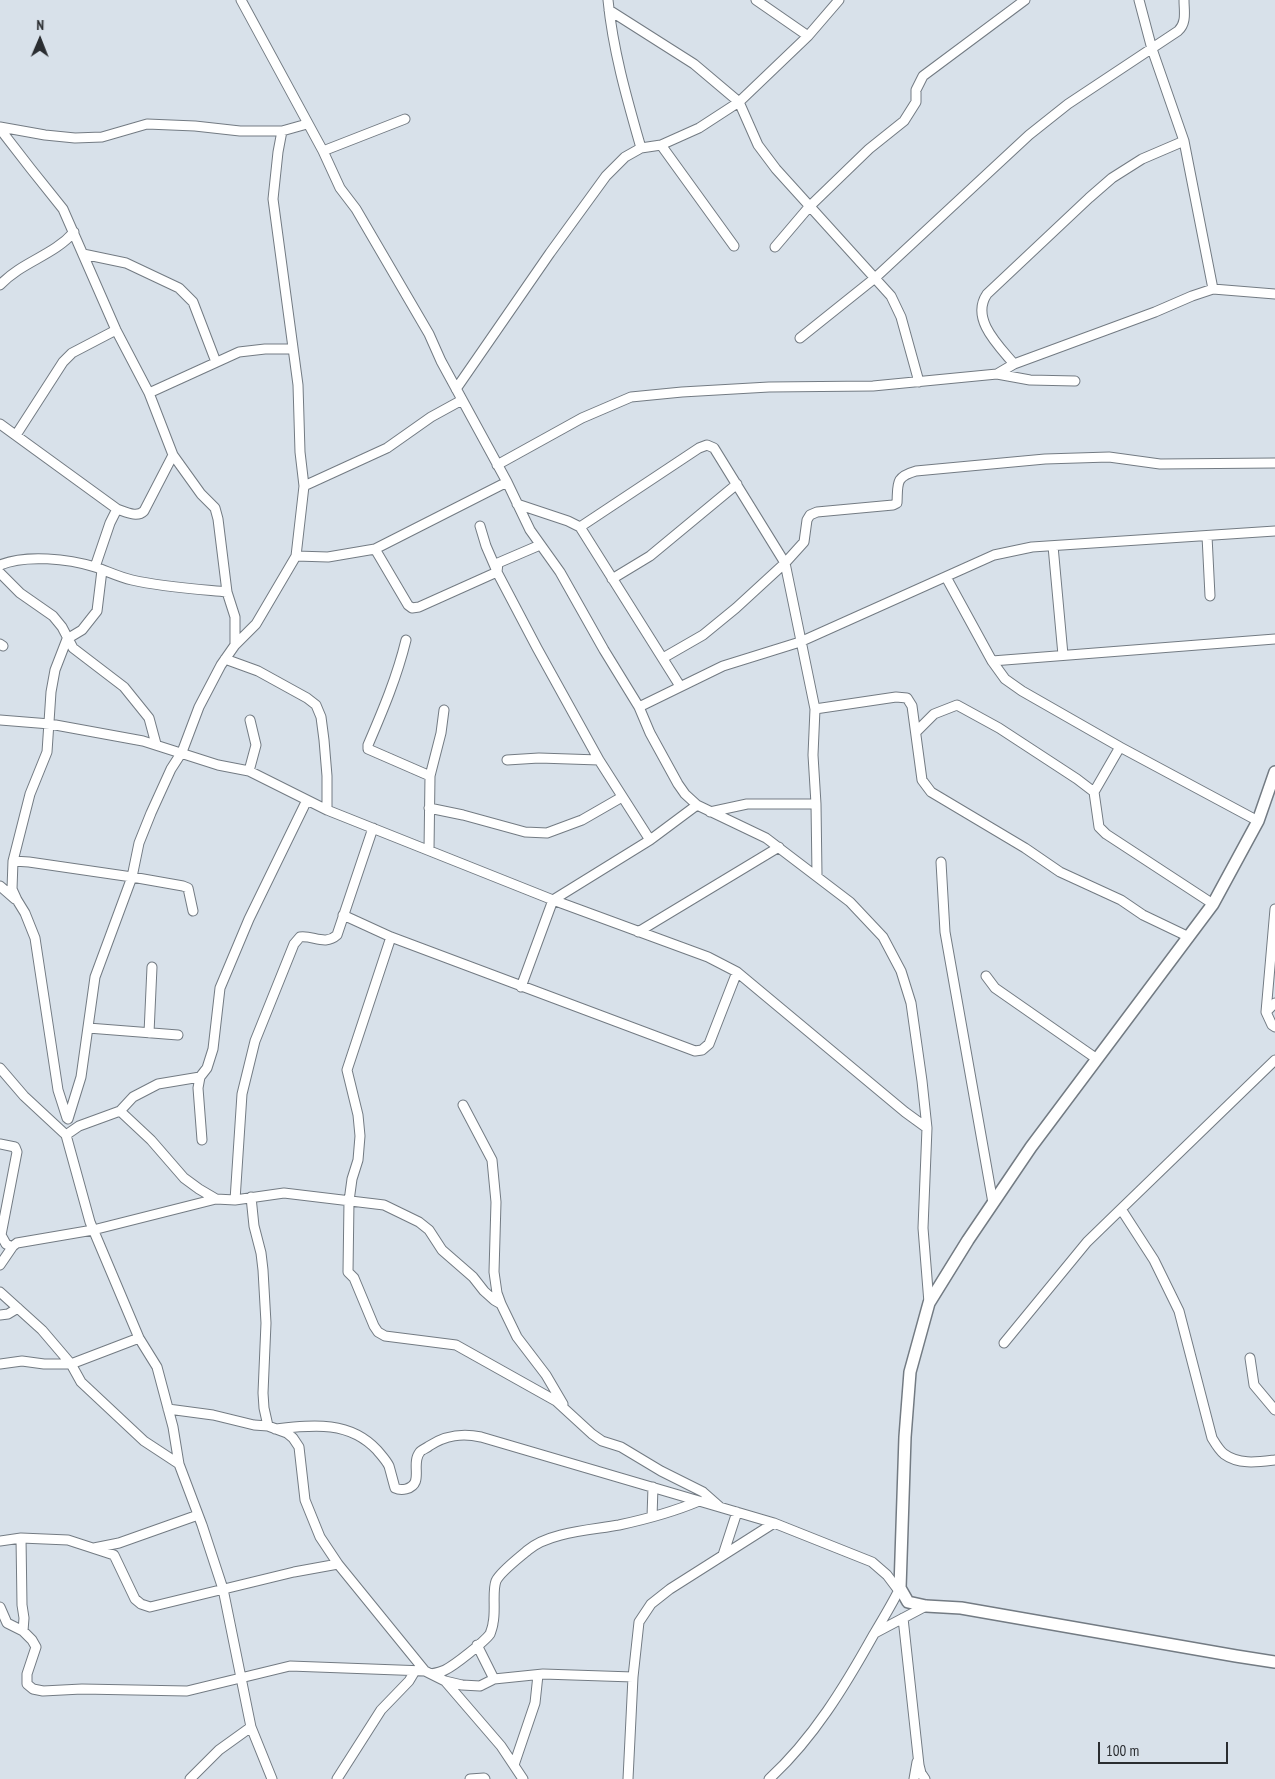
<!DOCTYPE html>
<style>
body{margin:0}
#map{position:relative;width:1275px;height:1779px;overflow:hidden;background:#d8e1ea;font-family:"PT Sans Narrow",sans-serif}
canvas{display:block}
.north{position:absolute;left:15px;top:15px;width:50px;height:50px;-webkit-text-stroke:4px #d8e1ea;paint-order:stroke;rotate:1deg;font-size:14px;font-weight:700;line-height:20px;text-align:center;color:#2a2d31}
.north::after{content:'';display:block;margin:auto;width:18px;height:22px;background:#2a2d31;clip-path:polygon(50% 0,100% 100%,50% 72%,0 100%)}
.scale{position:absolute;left:1098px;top:1742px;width:130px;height:22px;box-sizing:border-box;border:2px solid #2a2d31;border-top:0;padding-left:6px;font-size:15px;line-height:18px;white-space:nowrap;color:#2a2d31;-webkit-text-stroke:4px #d8e1ea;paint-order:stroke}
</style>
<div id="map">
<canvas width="1275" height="1779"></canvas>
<div class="north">N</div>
<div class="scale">100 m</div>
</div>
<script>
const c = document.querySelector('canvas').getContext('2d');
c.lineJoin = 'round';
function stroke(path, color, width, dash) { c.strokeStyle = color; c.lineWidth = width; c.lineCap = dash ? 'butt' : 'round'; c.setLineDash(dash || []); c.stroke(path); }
const street = new Path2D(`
 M241 0 323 151 340 188 356 209 429 334 441 361 507 482 530 530 560 572 604 650 639 707 650 733 678 784 685 794 697 805 766 838 850 902 883 937 901 971 911 1003 922 1081 927 1128 923 1228 929 1303
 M608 0C613 51 627 99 641 148
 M756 0 808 36
 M1139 0 1152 49 1184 141 1213 289
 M609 10 694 64 739 102 758 145 776 169 891 296 901 317 919 382
 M0 127 45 135 75 138 102 137 147 124 195 126 240 131H282L307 124
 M0 129 31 169 63 209 116 330 149 393 173 455 201 494 215 508 218 519 227 592 235 617V645
 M661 145 734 246
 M323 151 405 119
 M775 247 809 207 869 149 904 121 916 102V90L923 76 1025 0
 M83 254 126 263 179 288 193 302 216 362
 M0 285C23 261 53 256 74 232
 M800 338 875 278 1029 135 1068 104 1178 31C1187 23 1184 11 1184 0
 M1014 364C999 346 970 319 987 294L1089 198 1112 178 1142 159 1184 141
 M997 374 1030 380 1075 381
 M456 389 550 253 606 176 625 157 641 148 661 145 699 128 739 102 808 36 839 0
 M149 393 239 352 265 349H292
 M0 424 117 509C126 512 137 518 144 511L173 455
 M16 435 63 362 72 353 116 330
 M497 465 582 418 631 397 682 392 769 387 873 386 997 374 1014 364 1155 312 1192 296 1213 289 1275 294
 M304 486 387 448 431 417 462 400
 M517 504 568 521 580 527 680 686
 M480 526 486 546 496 569
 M580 527 699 448 707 445 714 448 785 563 815 709 813 755 816 804 817 875
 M1207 536 1210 596
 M540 545 498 563 497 572 537 648 599 760 650 840
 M1053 546 1063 655
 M375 549 408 605 412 608 419 607 497 572
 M296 556 328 557 375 549 507 482
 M0 565C26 554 69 559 95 567 107 571 119 577 132 580 163 587 195 589 227 592
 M95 567 110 523 117 509
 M0 573 20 593 53 616 62 627 73 648 124 687 149 718 156 744
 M946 577 992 661 1005 679 1022 691 1120 747 1258 821
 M612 579 650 556 737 484
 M406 640C397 677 383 710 368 745V749L430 776
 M0 644 3 646
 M663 658 703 635 736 608 785 563 804 542 807 520 810 515 817 512 893 505 897 503C898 483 895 477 916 471L1045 459 1109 457 1160 464 1275 463
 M225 659 258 671 307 698 316 705 321 717 324 740 327 776V810
 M992 661 1275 639
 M639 707 723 666 800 642 994 555 1032 547 1275 531
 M815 709 896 697 907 698 912 706 922 780 931 792 1025 848 1060 872 1121 900 1143 915 1189 937
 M0 720 50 724 143 741 218 765 249 771 327 810 553 900 708 957 737 972 905 1112 927 1128
 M916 732 934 714 957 705 999 728 1077 779 1094 792 1099 827 1106 834 1213 904
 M507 760 539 758 599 760
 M249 771 256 745 250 720
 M1094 792 1120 747
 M429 808 463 815 525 832 547 833 582 820 622 797
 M710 812 747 804H816
 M429 850 430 776 441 733 444 710
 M13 861 29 862 132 877 183 886 188 888 193 911
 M941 862 945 932 993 1203
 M0 886 15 899
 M1275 909 1266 1012 1272 1025 1275 1027
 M343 915 391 937 695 1051 702 1050 709 1044 737 972
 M638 932 779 847
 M391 937 347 1070 358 1115 360 1136 358 1160 352 1179 349 1201 348 1272 354 1278 374 1326 378 1332 385 1336 456 1345 556 1401 592 1434 602 1441 621 1447 661 1471 703 1492 720 1507
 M986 976 995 988 1097 1059
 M521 987 553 900 650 840 697 805
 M1266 1012 1275 1003
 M88 1028 178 1035
 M149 1033 152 967
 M1275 1060 1121 1209 1154 1260 1179 1311 1212 1438C1215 1443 1219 1450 1224 1454 1239 1465 1258 1462 1275 1460
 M0 1068 24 1096 66 1135 90 1222 139 1338 157 1367 173 1427 179 1464 202 1525 223 1589 251 1727 272 1779
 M463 1105 492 1160 496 1202 494 1272 497 1293 501 1304 517 1337 546 1375 563 1404
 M120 1111 151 1140 184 1178 199 1189 216 1199
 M67 1118 58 1090 35 938 25 913 17 900 12 889 13 861 30 794 47 752 51 692 55 670 67 639 82 630 97 611 102 570
 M68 1119 81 1077 95 977 132 877 139 843 151 813 171 769 182 752 199 707 221 665 235 645 256 624 296 556 304 486 300 452 298 385 273 199 278 152 282 131
 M66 1135 79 1126 120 1111 133 1097 158 1084 200 1077
 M202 1140 198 1088 200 1077 207 1068 213 1049 220 988 249 919 307 800
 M0 1144 15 1147 17 1152 1 1235 6 1244 12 1247
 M251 1197 254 1226 261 1253 263 1270 266 1323 263 1393 264 1408 268 1426
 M235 1200 242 1094 255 1041 294 944 300 937C313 935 325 946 337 935L373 828
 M0 1265 13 1246 17 1243 93 1230 216 1199 235 1200 284 1193 384 1205 419 1222 429 1230 442 1250 473 1277 484 1291 494 1300 501 1304
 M0 1292 42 1330 71 1364 81 1382 144 1441 179 1464
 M0 1315 8 1314 18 1308
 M1004 1343 1087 1242 1121 1209
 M1250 1358 1254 1385 1275 1410
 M0 1364 22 1361 44 1364H71L139 1338
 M168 1409 213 1415 254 1425 268 1426 287 1433 293 1438 299 1447 305 1500 320 1537 338 1564 425 1671
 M275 1429C312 1425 349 1420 377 1450 381 1455 386 1460 389 1466 391 1473 393 1481 395 1488 399 1490 402 1490 406 1489 425 1484 410 1464 420 1452 421 1450 427 1448 429 1446 446 1435 462 1433 481 1437L774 1523 872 1562 887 1575 899 1591
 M652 1517 653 1487
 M21 1538 22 1605 24 1618 23 1631
 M0 1541 21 1538 68 1540 114 1555 135 1599 141 1604 150 1607 294 1572 338 1564
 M94 1548 119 1543 198 1515
 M723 1555 737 1512
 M0 1607 7 1623 23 1631 32 1640 36 1647 27 1674V1684L33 1689 43 1691 82 1689 187 1691 290 1666 425 1671 445 1681 462 1685 480 1686 494 1679 543 1674 633 1677
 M903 1618 919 1765 921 1773 925 1779
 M875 1633 926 1606
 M477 1645 494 1679
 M431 1674C436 1673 441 1672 445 1670 455 1665 484 1642 490 1634 491 1631 493 1626 493 1623 496 1611 492 1591 496 1581 500 1572 520 1557 528 1550 549 1532 592 1530 619 1525 647 1519 673 1512 699 1501
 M445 1681 501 1746 523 1779
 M514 1765 535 1703 538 1675
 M190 1779 219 1750 251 1727
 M337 1779 381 1710 409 1681 415 1671
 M470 1779 484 1778 485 1779
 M628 1779 633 1677 639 1622 651 1604 670 1589 774 1523
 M769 1779C813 1739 845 1686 874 1634 883 1619 892 1604 900 1588
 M914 1779 917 1762`);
const secondary = new Path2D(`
 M1275 772 1258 821 1213 904 1031 1147 968 1240 929 1303 910 1372 905 1437 900 1588 908 1602 926 1606 961 1608 1236 1656 1275 1662`);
stroke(street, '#737b83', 11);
stroke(secondary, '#737b83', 14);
stroke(street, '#fff', 9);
stroke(secondary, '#fff', 11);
</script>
